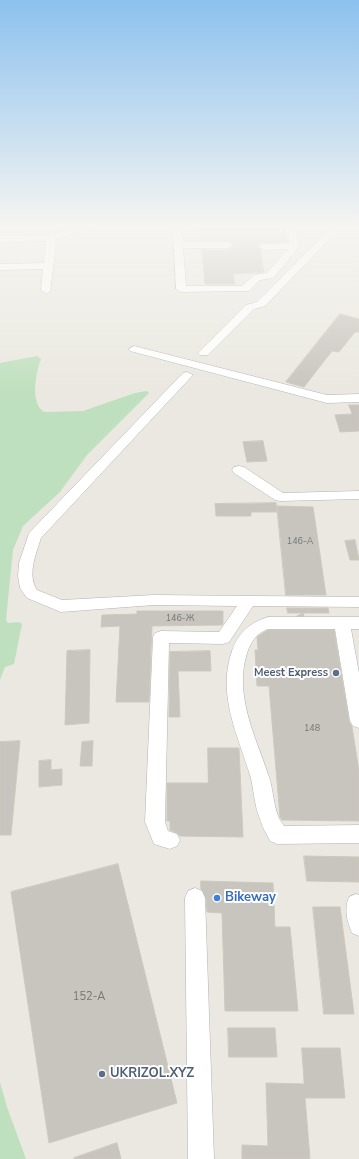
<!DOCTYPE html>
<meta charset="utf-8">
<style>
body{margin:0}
canvas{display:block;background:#eae8e0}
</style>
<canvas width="359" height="1159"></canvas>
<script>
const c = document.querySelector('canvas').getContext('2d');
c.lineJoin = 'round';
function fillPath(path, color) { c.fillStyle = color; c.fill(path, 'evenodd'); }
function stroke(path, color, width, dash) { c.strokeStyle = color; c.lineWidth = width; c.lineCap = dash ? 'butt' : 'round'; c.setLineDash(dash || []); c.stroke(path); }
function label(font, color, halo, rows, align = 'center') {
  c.font = font + ' "Nunito Sans",sans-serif'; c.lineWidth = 4; c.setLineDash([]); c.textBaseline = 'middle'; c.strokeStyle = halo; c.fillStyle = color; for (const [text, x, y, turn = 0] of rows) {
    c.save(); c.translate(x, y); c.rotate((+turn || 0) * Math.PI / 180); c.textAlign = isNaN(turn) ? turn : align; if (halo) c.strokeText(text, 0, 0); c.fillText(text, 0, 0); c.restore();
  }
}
fillPath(new Path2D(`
 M37 356 41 359C36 371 29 405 45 412L83 411 135 393 147 391 149 393 87 455 60 492 23 526 13 550 6 620 8 623 19 622 22 624 14 664 5 667 0 680V363Z
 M0 1082 7 1107 26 1159H0Z`), '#bfe0be');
const building = new Path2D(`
 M200 228H284L288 242 259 243 258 248 260 249 264 272 233 274 235 284H205L202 250H228L234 244 228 240H201Z
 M340 314 359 319V332H355L339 352 332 351 304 387 286 382Z
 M349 405H359V431L340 432 335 415 352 414Z
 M263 441 267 461 247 462 243 442Z
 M276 503 277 512H251V516H216L215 504Z
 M277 506 313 507 326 595H286Z
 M355 540 359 560H350L345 541Z
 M287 608H328L329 613H303L304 616H297L303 613H288Z
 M137 611H223V623L222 625 152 626 149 702H116L120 626 101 627 102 615 137 614Z
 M268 630H334L349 721 352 727 359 771V821L282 820 280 817 269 686H257L255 650H258L257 637Z
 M90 650 89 723 65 725 67 651Z
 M210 651 211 671H178L180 717H169L170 652Z
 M20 741 11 835H0V742Z
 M93 741 92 766H80L82 742Z
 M208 748H239L243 837 180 836 177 833 170 830V821H167V783H208Z
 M51 760V770L62 769V785L39 787V761Z
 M304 856 359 857V882L307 881Z
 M118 864 177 1103 49 1143 11 892Z
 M201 881 273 883 275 927H290L298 1011H225L222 913 207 912 206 898 201 889Z
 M313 907H340L354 1014H324Z
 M228 1028H275L277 1057H229Z
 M302 1048H340L345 1098H305L310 1159H242V1145L268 1146 266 1083 304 1084Z
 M117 1143 121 1159H75L74 1158Z`);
fillPath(building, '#c8c4be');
stroke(building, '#cec9bf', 1);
const minor = new Path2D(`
 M78 228H95L54 239 56 243 50 292 46 293 41 290 43 269 0 270V264L44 263 46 243V241L0 242V236L49 235Z
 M173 228H181L183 242H228L233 245 228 248H183L186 286H242L254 275 267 273 288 249 264 250 259 247 264 244 290 243 285 228H294L300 246 273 278 260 280 249 291 181 292 176 289Z
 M331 228H340L265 306 254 309 208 355H200L198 353 246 305 257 302Z
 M134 346 327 395 359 394V402L327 403 130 351 129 349Z
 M187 372 193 375 191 377 41 538C36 554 27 575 37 590L62 600 154 595 359 597V607L253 606 229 642 223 644 169 643 165 822 168 831 177 834 180 840 177 846 170 849 154 844 145 822 153 637 155 633 161 631 219 632 237 606 154 605 61 612 56 610 27 598 20 588 18 576 19 563 29 533 183 373Z
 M239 466 244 467 283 493 359 491V499L280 501 275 500 234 473 232 470 234 467Z
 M268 617H359V629H351L359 673V728L353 726 350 721 335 629H268C257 633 251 641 247 653 234 695 255 735 268 774 273 787 273 802 278 816 279 819 282 823 284 826L359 825V843L277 844 270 841C267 834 262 827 260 819 254 805 254 789 250 775 237 733 217 694 232 651 239 632 249 623 268 617Z
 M195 888 202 891 205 898 214 1159H188L185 898 188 891Z
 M356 894 359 895V936L352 933C347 922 344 908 349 897Z`);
stroke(minor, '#b0b3b6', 1);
fillPath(minor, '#fff');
const rail = new Path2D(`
 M55 233 56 228`);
stroke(rail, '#b0b1b1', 3);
stroke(rail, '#fff', 2, [6]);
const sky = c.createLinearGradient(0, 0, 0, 391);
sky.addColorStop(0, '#8cc1ee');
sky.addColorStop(0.58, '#f6f5f1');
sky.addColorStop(1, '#f6f5f100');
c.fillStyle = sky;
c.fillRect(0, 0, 359, 391);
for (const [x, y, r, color] of [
 [336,673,4,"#5c6f8a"],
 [217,898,4,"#3f7fe0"],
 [102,1074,4,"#5c6f8a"]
]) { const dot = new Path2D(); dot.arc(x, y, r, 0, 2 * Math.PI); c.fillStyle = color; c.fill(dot); stroke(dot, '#fff', 1.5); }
label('9px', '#747677', null, [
 ["146-А",300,542],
 ["146-Ж",180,619],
 ["148",312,729]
]);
label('bold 11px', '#4e5e75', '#fff', [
 ["Meest Express",328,673]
], 'right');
label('11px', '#747677', null, [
 ["152-А",89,997]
]);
label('bold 13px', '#366cbe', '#fff', [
 ["Bikeway",225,898]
], 'left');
label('bold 13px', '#4e5e75', '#fff', [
 ["UKRIZOL.XYZ",110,1074]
], 'left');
</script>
